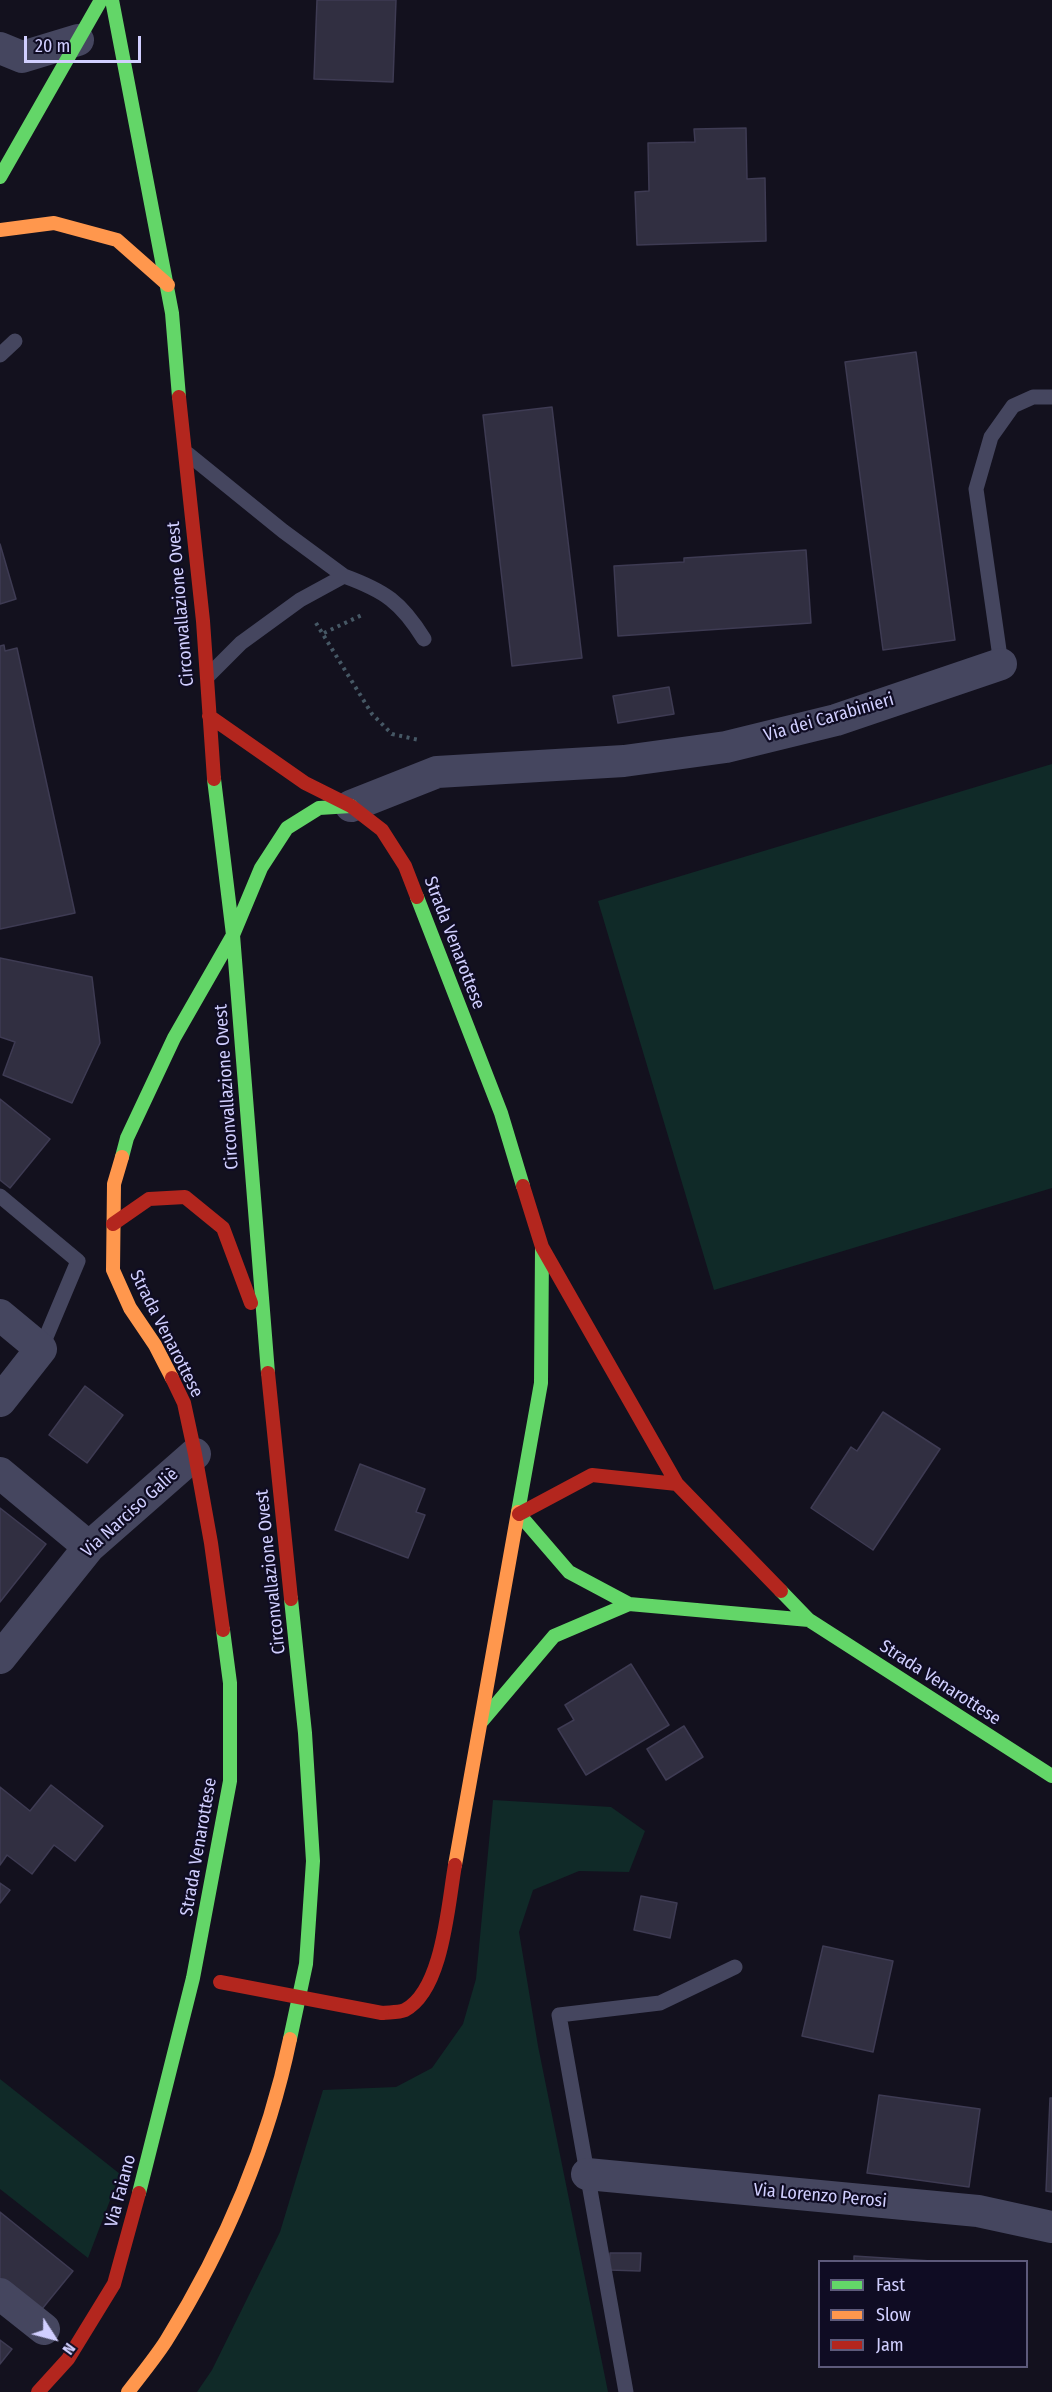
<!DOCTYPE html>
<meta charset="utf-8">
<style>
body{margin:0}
#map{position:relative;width:1052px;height:2392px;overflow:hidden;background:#13111e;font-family:"Fira Sans Condensed",sans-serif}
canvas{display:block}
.legend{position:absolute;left:818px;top:2260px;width:210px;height:108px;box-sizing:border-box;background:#0f0c23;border:2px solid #5d5a7b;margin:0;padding:8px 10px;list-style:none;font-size:18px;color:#d1cfff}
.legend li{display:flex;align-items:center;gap:12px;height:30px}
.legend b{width:30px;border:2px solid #5d5a7b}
.north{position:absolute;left:24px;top:2308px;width:60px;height:60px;-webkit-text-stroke:4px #0f0c23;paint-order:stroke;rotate:126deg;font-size:16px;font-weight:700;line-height:24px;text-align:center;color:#d1cfff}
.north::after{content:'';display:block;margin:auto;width:21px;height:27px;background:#d1cfff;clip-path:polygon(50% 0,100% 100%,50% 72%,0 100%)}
.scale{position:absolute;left:24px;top:36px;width:117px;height:27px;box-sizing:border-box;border:3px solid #d1cfff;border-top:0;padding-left:8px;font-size:18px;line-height:21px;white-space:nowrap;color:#d1cfff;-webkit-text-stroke:4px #0f0c23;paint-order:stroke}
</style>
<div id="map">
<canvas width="1052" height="2392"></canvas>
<ul class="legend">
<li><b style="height:8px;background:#63d668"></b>Fast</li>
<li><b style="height:8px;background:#ff974d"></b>Slow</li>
<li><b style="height:8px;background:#b3261e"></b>Jam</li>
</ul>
<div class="north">N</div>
<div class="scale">20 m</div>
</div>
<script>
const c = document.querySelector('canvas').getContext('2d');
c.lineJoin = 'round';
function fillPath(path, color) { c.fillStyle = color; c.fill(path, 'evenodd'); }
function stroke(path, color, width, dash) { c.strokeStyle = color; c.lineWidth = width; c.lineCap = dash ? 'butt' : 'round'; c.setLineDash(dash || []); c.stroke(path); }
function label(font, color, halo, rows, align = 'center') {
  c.font = font + ' "Fira Sans Condensed",sans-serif'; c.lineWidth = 4.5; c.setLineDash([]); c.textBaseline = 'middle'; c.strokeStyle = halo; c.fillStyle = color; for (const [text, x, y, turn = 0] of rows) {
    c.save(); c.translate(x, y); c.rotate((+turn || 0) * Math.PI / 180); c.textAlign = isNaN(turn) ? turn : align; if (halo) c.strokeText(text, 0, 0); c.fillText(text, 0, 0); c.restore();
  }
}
fillPath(new Path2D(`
 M1052 764V1188L714 1290 598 901Z
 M493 1800 611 1807 645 1831 629 1872 579 1871 533 1890 519 1932 538 2046 608 2392H197L212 2370 280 2232 323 2090 396 2087 432 2068 463 2024 476 1979Z
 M0 2079 120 2174 88 2258 0 2189Z`), '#102a28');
const building = new Path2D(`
 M317 0H396L393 82 314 79Z
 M746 128 747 179 765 178 766 241 637 245 635 192 649 191 648 143 695 142 694 129Z
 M916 352 955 640 883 650 845 362Z
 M552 407 582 658 512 666 483 415Z
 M0 544 16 599 0 604Z
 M806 550 811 623 618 636 614 566 684 562V558Z
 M4 645 5 651 17 648 75 913 0 929V646Z
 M669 687 674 714 618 723 613 696Z
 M0 958 92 977 100 1043 72 1103 3 1075 15 1042 0 1037Z
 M0 1099 50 1139 10 1188 0 1180Z
 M85 1386 123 1415 87 1463 49 1435Z
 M883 1412 940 1449 873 1550 811 1508 851 1447 857 1451Z
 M360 1464 425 1489 416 1512 425 1515 408 1558 335 1530Z
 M0 1508 46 1544 0 1602Z
 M631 1664 669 1725 586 1775 558 1729 574 1720 565 1705Z
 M684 1726 703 1757 666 1780 647 1749Z
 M51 1785 103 1826 75 1861 54 1845 32 1874 7 1855 0 1865V1787L30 1811Z
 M0 1883 10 1890 0 1903Z
 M641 1896 677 1903 670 1938 634 1930Z
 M823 1946 893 1961 873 2052 802 2036Z
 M879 2095 980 2109 969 2187 867 2173Z
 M1050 2098H1052V2192L1046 2191Z
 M0 2212 73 2271 33 2320 0 2293Z
 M610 2253H641L640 2271 609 2270Z
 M854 2256 947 2262H854Z
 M0 2340 12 2349 0 2364Z`);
fillPath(building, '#312f41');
stroke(building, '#3e3b53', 1.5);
stroke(new Path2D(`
 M316 623 372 714 392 734 419 740
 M324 633 364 614`), '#465865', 4, [3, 4.5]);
stroke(new Path2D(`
 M0 355 15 341
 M188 454 283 531 344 576
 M1001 664 976 489 991 437 1013 406 1033 397H1052
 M209 675 241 643 300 600 344 576C385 591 401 602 424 639
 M0 1196 78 1261 41 1349
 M626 2392 559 2015 660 2003 735 1967`), '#45465f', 15);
stroke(new Path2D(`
 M0 48 22 57 78 40
 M351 806 437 772 624 761 726 747 836 720 1001 664
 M0 1315 41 1349 0 1401
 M0 1473 89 1547
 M0 1658 89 1547 195 1454
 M587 2174 978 2211 1052 2227
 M0 2294 44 2329`), '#45465f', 32);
stroke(new Path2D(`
 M112 0 172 313 179 397
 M0 177 101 0
 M214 779 233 935 268 1373
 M417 897 501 1113 523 1186
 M122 1157 127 1138 174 1038 233 935 261 868 287 828 319 808 351 806
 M518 1512 541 1383 542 1249
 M519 1514 569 1572 629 1604 809 1620
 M781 1591 809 1620 1052 1776
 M482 1721 554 1636 629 1604
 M290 2039 306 1964 313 1861 305 1733 291 1599
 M139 2193 193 1978 230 1781V1683L223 1630`), '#63d668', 14);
stroke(new Path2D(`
 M0 230 54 223 117 240 168 285
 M122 1157 114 1184 113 1270 130 1308 155 1345 172 1378
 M455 1865 518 1512
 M128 2392C141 2375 155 2358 166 2341 224 2248 268 2145 290 2039`), '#ff974d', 14);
stroke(new Path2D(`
 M179 397 203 621 214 779
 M209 716 305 783 351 806 382 830 405 866 417 897
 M523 1186 542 1247 677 1484
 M113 1224 149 1199 185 1197 223 1228 251 1303
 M268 1373 291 1599
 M172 1378 184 1403 195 1454 211 1543 223 1630
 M519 1514 592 1475 677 1484 781 1591
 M382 2013C389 2012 398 2013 405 2010 443 1990 448 1904 455 1865
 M38 2392 68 2359 114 2284 139 2193`), '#b3261e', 14);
stroke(new Path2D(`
 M220 1982 382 2013`), '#b3261e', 14);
label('18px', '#d1cfff', '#0f0c23', [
 ["Circonvallazione Ovest",181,604,-95],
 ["Via dei Carabinieri",829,718,-16],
 ["Strada Venarottese",454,943,69],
 ["Circonvallazione Ovest",227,1087,-94],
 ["Strada Venarottese",166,1334,63],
 ["Via Narciso Galiè",130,1513,-42],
 ["Circonvallazione Ovest",271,1572,-96],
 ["Strada Venarottese",940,1683,33],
 ["Strada Venarottese",199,1847,-80],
 ["Via Faiano",121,2191,-75],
 ["Via Lorenzo Perosi",820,2196,5]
]);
</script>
